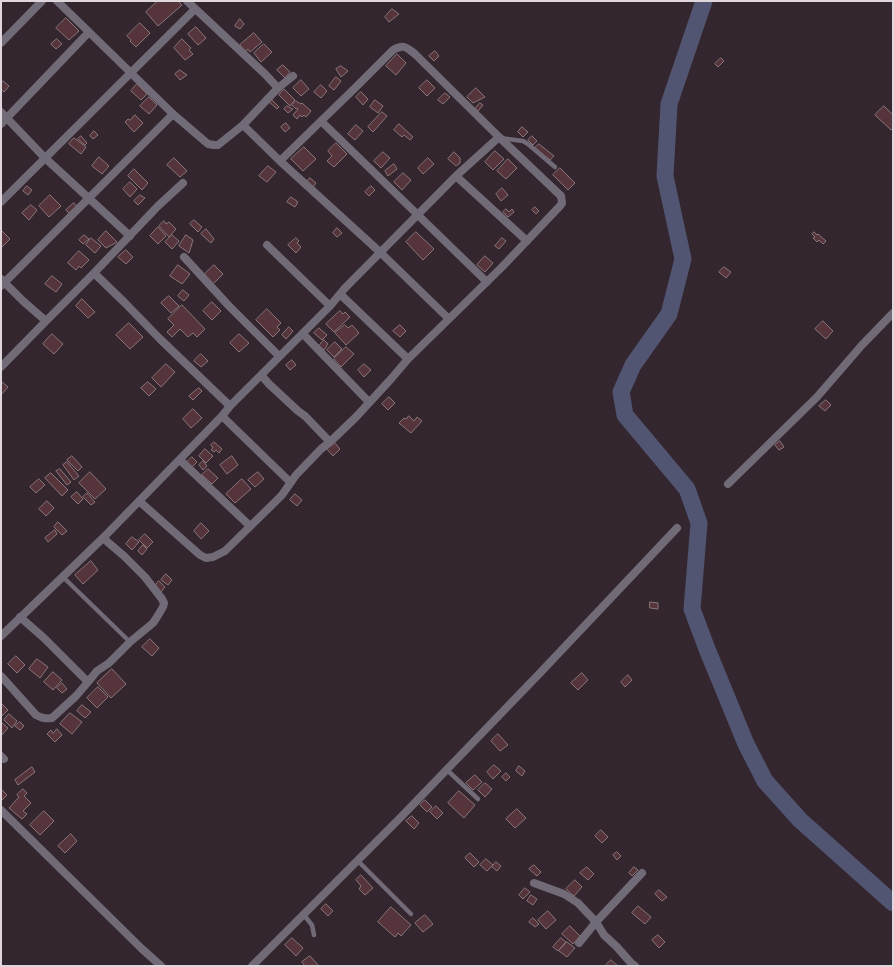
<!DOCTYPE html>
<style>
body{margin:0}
#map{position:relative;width:894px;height:967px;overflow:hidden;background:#33262f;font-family:Roboto,sans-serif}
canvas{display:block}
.frame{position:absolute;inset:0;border:2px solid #e0d7dd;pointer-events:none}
</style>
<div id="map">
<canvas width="894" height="967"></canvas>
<div class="frame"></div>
</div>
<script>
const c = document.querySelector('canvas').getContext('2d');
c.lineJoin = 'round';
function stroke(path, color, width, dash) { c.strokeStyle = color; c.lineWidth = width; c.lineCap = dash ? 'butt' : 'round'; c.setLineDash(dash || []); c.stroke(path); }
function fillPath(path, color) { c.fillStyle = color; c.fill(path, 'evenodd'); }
stroke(new Path2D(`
 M704 1 669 104 665 176 683 259 669 314 633 365 621 392 625 415 687 489 699 523 692 609 707 649 746 744 765 781 800 820 893 903`), '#525572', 17);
const building = new Path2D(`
 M158 1H178L182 5 158 26 146 12Z
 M392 9 399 14 389 22 385 17Z
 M66 18 79 31 69 40 56 28Z
 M240 19 244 24 240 29 235 26Z
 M140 23 150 33 136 47 130 41 131 40 127 36Z
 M196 27 206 38 198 45 188 34Z
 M254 33 262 42 250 52 248 49 245 52 240 45Z
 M57 39 62 44 56 49 51 44Z
 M182 39 191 48 189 50 193 54 185 60 174 48Z
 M264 44 272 52 261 62 254 53Z
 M435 51 439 56 434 61 429 56Z
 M397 54 406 63 396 75 386 66Z
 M721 58 724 61 718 67 715 64Z
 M283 65 290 72 285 78 277 70Z
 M341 66 348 71 341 77 336 69Z
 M180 70 187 75 180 80 175 74Z
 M336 77 341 81 334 90 329 86Z
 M301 80 309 89 301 96 293 88Z
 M427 80 435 88 427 96 419 88Z
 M3 81 9 86 4 92 1 89V83Z
 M137 84 147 94 141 100 131 91Z
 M321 85 327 91 321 98 314 92Z
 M476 88 485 97 473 103 467 97Z
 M284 89 295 100 290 106 279 95Z
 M361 92 368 99 363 105 356 97Z
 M445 93 450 97 443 104 438 100Z
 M149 97 157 105 149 114 140 106Z
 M269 97 279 107 277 109 267 100Z
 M375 100 383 106 378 113 370 107Z
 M296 101 301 104 302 103 311 111 306 117 304 115 302 117 300 115 297 119 293 115 298 109 296 108V109L292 105Z
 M480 103 483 105 478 111 475 109Z
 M287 106 293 109 288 113 284 109Z
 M884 106 893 115V128L891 130 875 115Z
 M382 112 387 116 373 132 368 127Z
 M135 115 143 123 134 132 125 122 128 119 130 120Z
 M286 123 290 128 285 132 281 127Z
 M399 124 413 137 410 140 404 135 402 137 394 130Z
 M356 125 363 131 355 140 348 134Z
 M522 127 528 132 523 137 518 132Z
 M94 131 98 135 93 139 90 136Z
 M81 136 87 143 85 145 78 139Z
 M532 136 537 141 533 145 528 140Z
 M74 138 86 147 81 154 69 144Z
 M336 143 347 154 334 167 327 161 332 156 328 151Z
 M539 144 554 156 550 160 535 148Z
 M304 147 316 159 303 171 291 159Z
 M495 151 504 159 493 170 485 162Z
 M383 152 390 158 381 168 374 161Z
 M454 152 460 158V163L456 166 448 159Z
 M99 157 109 166 102 174 92 166Z
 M174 158 187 171 180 177 167 165Z
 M428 158 434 164 423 174 418 168Z
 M508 159 517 168 506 179 497 171Z
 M394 164 397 169 388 176 385 171Z
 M268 166 276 172 267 182 259 176Z
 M560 168 575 183 568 190 553 175Z
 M134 169 148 183 142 190 128 176Z
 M403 173 411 180 402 190 394 182Z
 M310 178 316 183 313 187 307 182Z
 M130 182 137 189 130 197 123 189Z
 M27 186 32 190 28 195 23 191Z
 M371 186 375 190 369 196 365 192Z
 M502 188 508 195 501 201 496 194Z
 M50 195 61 206 49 217 39 206Z
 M140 195 145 198 138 205 134 201Z
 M291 197 298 202 295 207 287 202Z
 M74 203 77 207 70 214 66 210Z
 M31 205 37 210 29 220 22 213Z
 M535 207 539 211 536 214 532 210Z
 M506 209 509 212 512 209 514 212 508 217 503 212Z
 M194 220 202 227 198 232 190 224Z
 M164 221 166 224 169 222 176 229 169 237 159 226Z
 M158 227 166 236 158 244 150 236Z
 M337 228 342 233 337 237 333 233Z
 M206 229 214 239 211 243 201 234Z
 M1 230 10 239 2 247 1 246Z
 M106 231 117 242 106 248 98 240Z
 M416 232 434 249 423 260 406 242Z
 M814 232 817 235 818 234 826 241 823 244 819 240 817 242 813 238 815 237 812 234Z
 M84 235 89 239 83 244 79 240Z
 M172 235 179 241 172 249 165 242Z
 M186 235 193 240 189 253 179 246Z
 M91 238 101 246 95 253 86 245Z
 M296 238 299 241 297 243 301 247 296 253 288 245Z
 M502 238 506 241 499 249 495 246Z
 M126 250 133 257 126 264 118 257Z
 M79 251 89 260 81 268 79 266 76 270 68 263Z
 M485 256 493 263 485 272 477 265Z
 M178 265 190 274 182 284 170 276Z
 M214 265 223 274 212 285 203 276Z
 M724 267 731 272 726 278 719 272Z
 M52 276 62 284 56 292 45 284Z
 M183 290 189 295 184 301 178 296Z
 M169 296 179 306 171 313 161 303Z
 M82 299 95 312 88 318 76 306Z
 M212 302 221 311 212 320 203 311Z
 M182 305 205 329 197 337 193 333 188 337 180 329 172 337 167 332 174 325 168 319Z
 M267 309 281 323 277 327 280 330 273 337 256 320Z
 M340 311 343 314 345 312 350 317 334 332 326 324Z
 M823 321 833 331 826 339 815 329Z
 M129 323 143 337 130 349 116 335Z
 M345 325 348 328 352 325 359 333 346 345 335 333Z
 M400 325 406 331 400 337 393 331Z
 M289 327 293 331 286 339 282 335Z
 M319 328 327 335 322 340 314 333Z
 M52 334 63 344 54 354 43 344Z
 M239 334 249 343 239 352 230 343Z
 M324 340 328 344 324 350 319 346Z
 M335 342 342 349 334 357 327 350Z
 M346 347 354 354 341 367 334 359Z
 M201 354 208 361 201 367 194 361Z
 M292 360 296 365 290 370 286 365Z
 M166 364 175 372 161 387 152 378Z
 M364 364 371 370 364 377 358 370Z
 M1 381 8 387 1 395Z
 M148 382 156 389 149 396 141 388Z
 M199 388 202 391 193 400 189 396Z
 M389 397 395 403 388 410 382 404Z
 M826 400 831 405 825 411 819 406Z
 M193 409 202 418 191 428 183 419Z
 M409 416 414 421 417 417 422 421 411 433 399 423 404 418 406 419Z
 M780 441 784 447 779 450 775 445Z
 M214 442 222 449 219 453 216 450 214 452 211 450 213 448 211 445Z
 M334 442 340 449 333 456 326 448Z
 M205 449 213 456 206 463 199 456Z
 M72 456 82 467 78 471 67 460Z
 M232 456 238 465 227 474 220 465Z
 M192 457 197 462 192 467 187 462Z
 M203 461 207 466 203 470 199 465Z
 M67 462 79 476 74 480 63 465Z
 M60 469 71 482 67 485 56 471Z
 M208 469 218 478 212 484 202 475Z
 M90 472 106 489 95 499 79 483Z
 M258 472 264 479 255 487 248 480Z
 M51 473 68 490 62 496 45 478Z
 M39 479 45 485 36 493 30 487Z
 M242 479 251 489 235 503 226 494Z
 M77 492 83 499 78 504 71 497Z
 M87 493 95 502 91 505 83 497Z
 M295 494 302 500 297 506 290 500Z
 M47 501 54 508 46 516 39 509Z
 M58 522 67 531 62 535 54 527Z
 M201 523 209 531 201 539 194 531Z
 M55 530 57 534 48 542 45 538Z
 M145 534 153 542 147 548 139 540Z
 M132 537 139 542 132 550 126 544Z
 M143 545 147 549 142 555 138 551Z
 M91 561 98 570 83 584 75 575Z
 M166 574 172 580 168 585 161 580Z
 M159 581 165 587 161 592 155 586Z
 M650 602 658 603V609L650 608Z
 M150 639 159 648 152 656 142 647Z
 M16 656 25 665 17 673 8 664Z
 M37 659 48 667 40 678 29 669Z
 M112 669 126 684 111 698 97 683Z
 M53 672 62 680 53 690 44 682Z
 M582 673 588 680 578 690 571 683Z
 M628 675 632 680 625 687 621 682Z
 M62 683 67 689 62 693 57 688Z
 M98 687 108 697 97 708 87 698Z
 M1 703 8 710 1 717Z
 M82 705 91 712 85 718 77 711Z
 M70 713 82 722 72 734 60 724Z
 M9 714 17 721 12 728 4 720Z
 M1 722 8 728 1 736Z
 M20 722 24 726 20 730 15 726Z
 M57 729 62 735 55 742 47 734 51 730 53 733Z
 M498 734 508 745 500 751 491 741Z
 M494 765 501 771 493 779 487 772Z
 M519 766 525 771 522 776 516 771Z
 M32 767 35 772 18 785 15 780Z
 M506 773 510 777 506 781 502 777Z
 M475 775 482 782 473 790 466 783Z
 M485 783 492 789 485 797 478 790Z
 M1 789 7 795 1 801Z
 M23 789 27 793 24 796 31 803 23 811 27 814 22 819 9 808 19 797 17 795Z
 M459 791 475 805 464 818 448 803Z
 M425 800 432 807 427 812 420 805Z
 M436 806 443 813 437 819 430 812Z
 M517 809 526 818 515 828 506 819Z
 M44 811 54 821 40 835 30 825Z
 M412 816 419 823 414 829 406 821Z
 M601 830 608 837 602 843 595 836Z
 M71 834 77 841 65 853 58 846Z
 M617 852 621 856 617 860 613 855Z
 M470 853 479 862 474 867 465 858Z
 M486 859 493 865 487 871 480 865Z
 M496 862 501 866 497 871 492 867Z
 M534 865 541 872 537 876 529 869Z
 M587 867 594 874 588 880 580 873Z
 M634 867 638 870 632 876 629 873Z
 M361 875 373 888 365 895 359 889 361 886 356 880Z
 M575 880 582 887 574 896 566 889Z
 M525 888 530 892 523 899 519 895Z
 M659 890 667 897 662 901 655 894Z
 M531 895 537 899 533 905 527 901Z
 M326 904 333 911 328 916 321 909Z
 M638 906 651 917 645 924 632 913Z
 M391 907 411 925 401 936 398 933 395 937 378 922Z
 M548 911 556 920 546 929 538 920Z
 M425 915 433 924 423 932 415 923Z
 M533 918 539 924 535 927 529 922Z
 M570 926 580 936 573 944 562 934Z
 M658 935 665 942 659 948 652 940Z
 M292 938 303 948 296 956 285 945Z
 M561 938 566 942 558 951 553 947Z
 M567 942 575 948 567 957 559 951Z
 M310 956 318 965 317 966H305L302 962Z
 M611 960 618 966H605Z`);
fillPath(building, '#55353b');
stroke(building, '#8a7578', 1);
stroke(new Path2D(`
 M500 138 523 141 528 144 555 167
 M62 576 130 642
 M446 769 478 799
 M357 860 411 914
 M303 914 312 925 314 935`), '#716b77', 4.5);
stroke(new Path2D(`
 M57 1 89 32
 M1 43 42 1
 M278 88 293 76
 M1 112 45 158 130 236
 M1 124 89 32 173 114 208 144 214 145H218L243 125 278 88 265 74 187 1
 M243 125 280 161
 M456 176 527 241
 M1 202 195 9
 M267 245 330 306
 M184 257 229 306 279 356
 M94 273 124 302 160 339 230 406
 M1 279 23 301 46 321
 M1 286 173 114
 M340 294 408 359
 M449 319 381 253 280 161 321 121 487 282
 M303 334 369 402
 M1 367 46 321 94 273 158 206 183 183
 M261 375 269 384 298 411 305 416 330 442
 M222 416 290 482
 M180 460 250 526
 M728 484 817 397 862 345 893 313
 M139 501 200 555 206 558 213 557 225 551 275 502 282 495 296 475 321 449 330 442 356 417 391 379 408 359 502 267 560 206 562 203 561 196 499 137
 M20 617 44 638 88 682 97 671 109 663 130 642 153 623 157 617 163 607 164 603 162 599 145 577 124 556 103 538
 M1 636 103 538 222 416 230 406 330 306 345 288 456 176 499 137 415 54C406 47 404 44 393 50L355 88 321 121
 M1 676 36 715C42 718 45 719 52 718L76 696 88 682
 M1 756 4 759
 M1 810 141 948 161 966
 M534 883 564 894 578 903 596 922 604 935 617 947 631 963 635 966
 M579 943 596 922 642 873
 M252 966 401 817 539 674 677 528`), '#716b77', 8);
</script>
